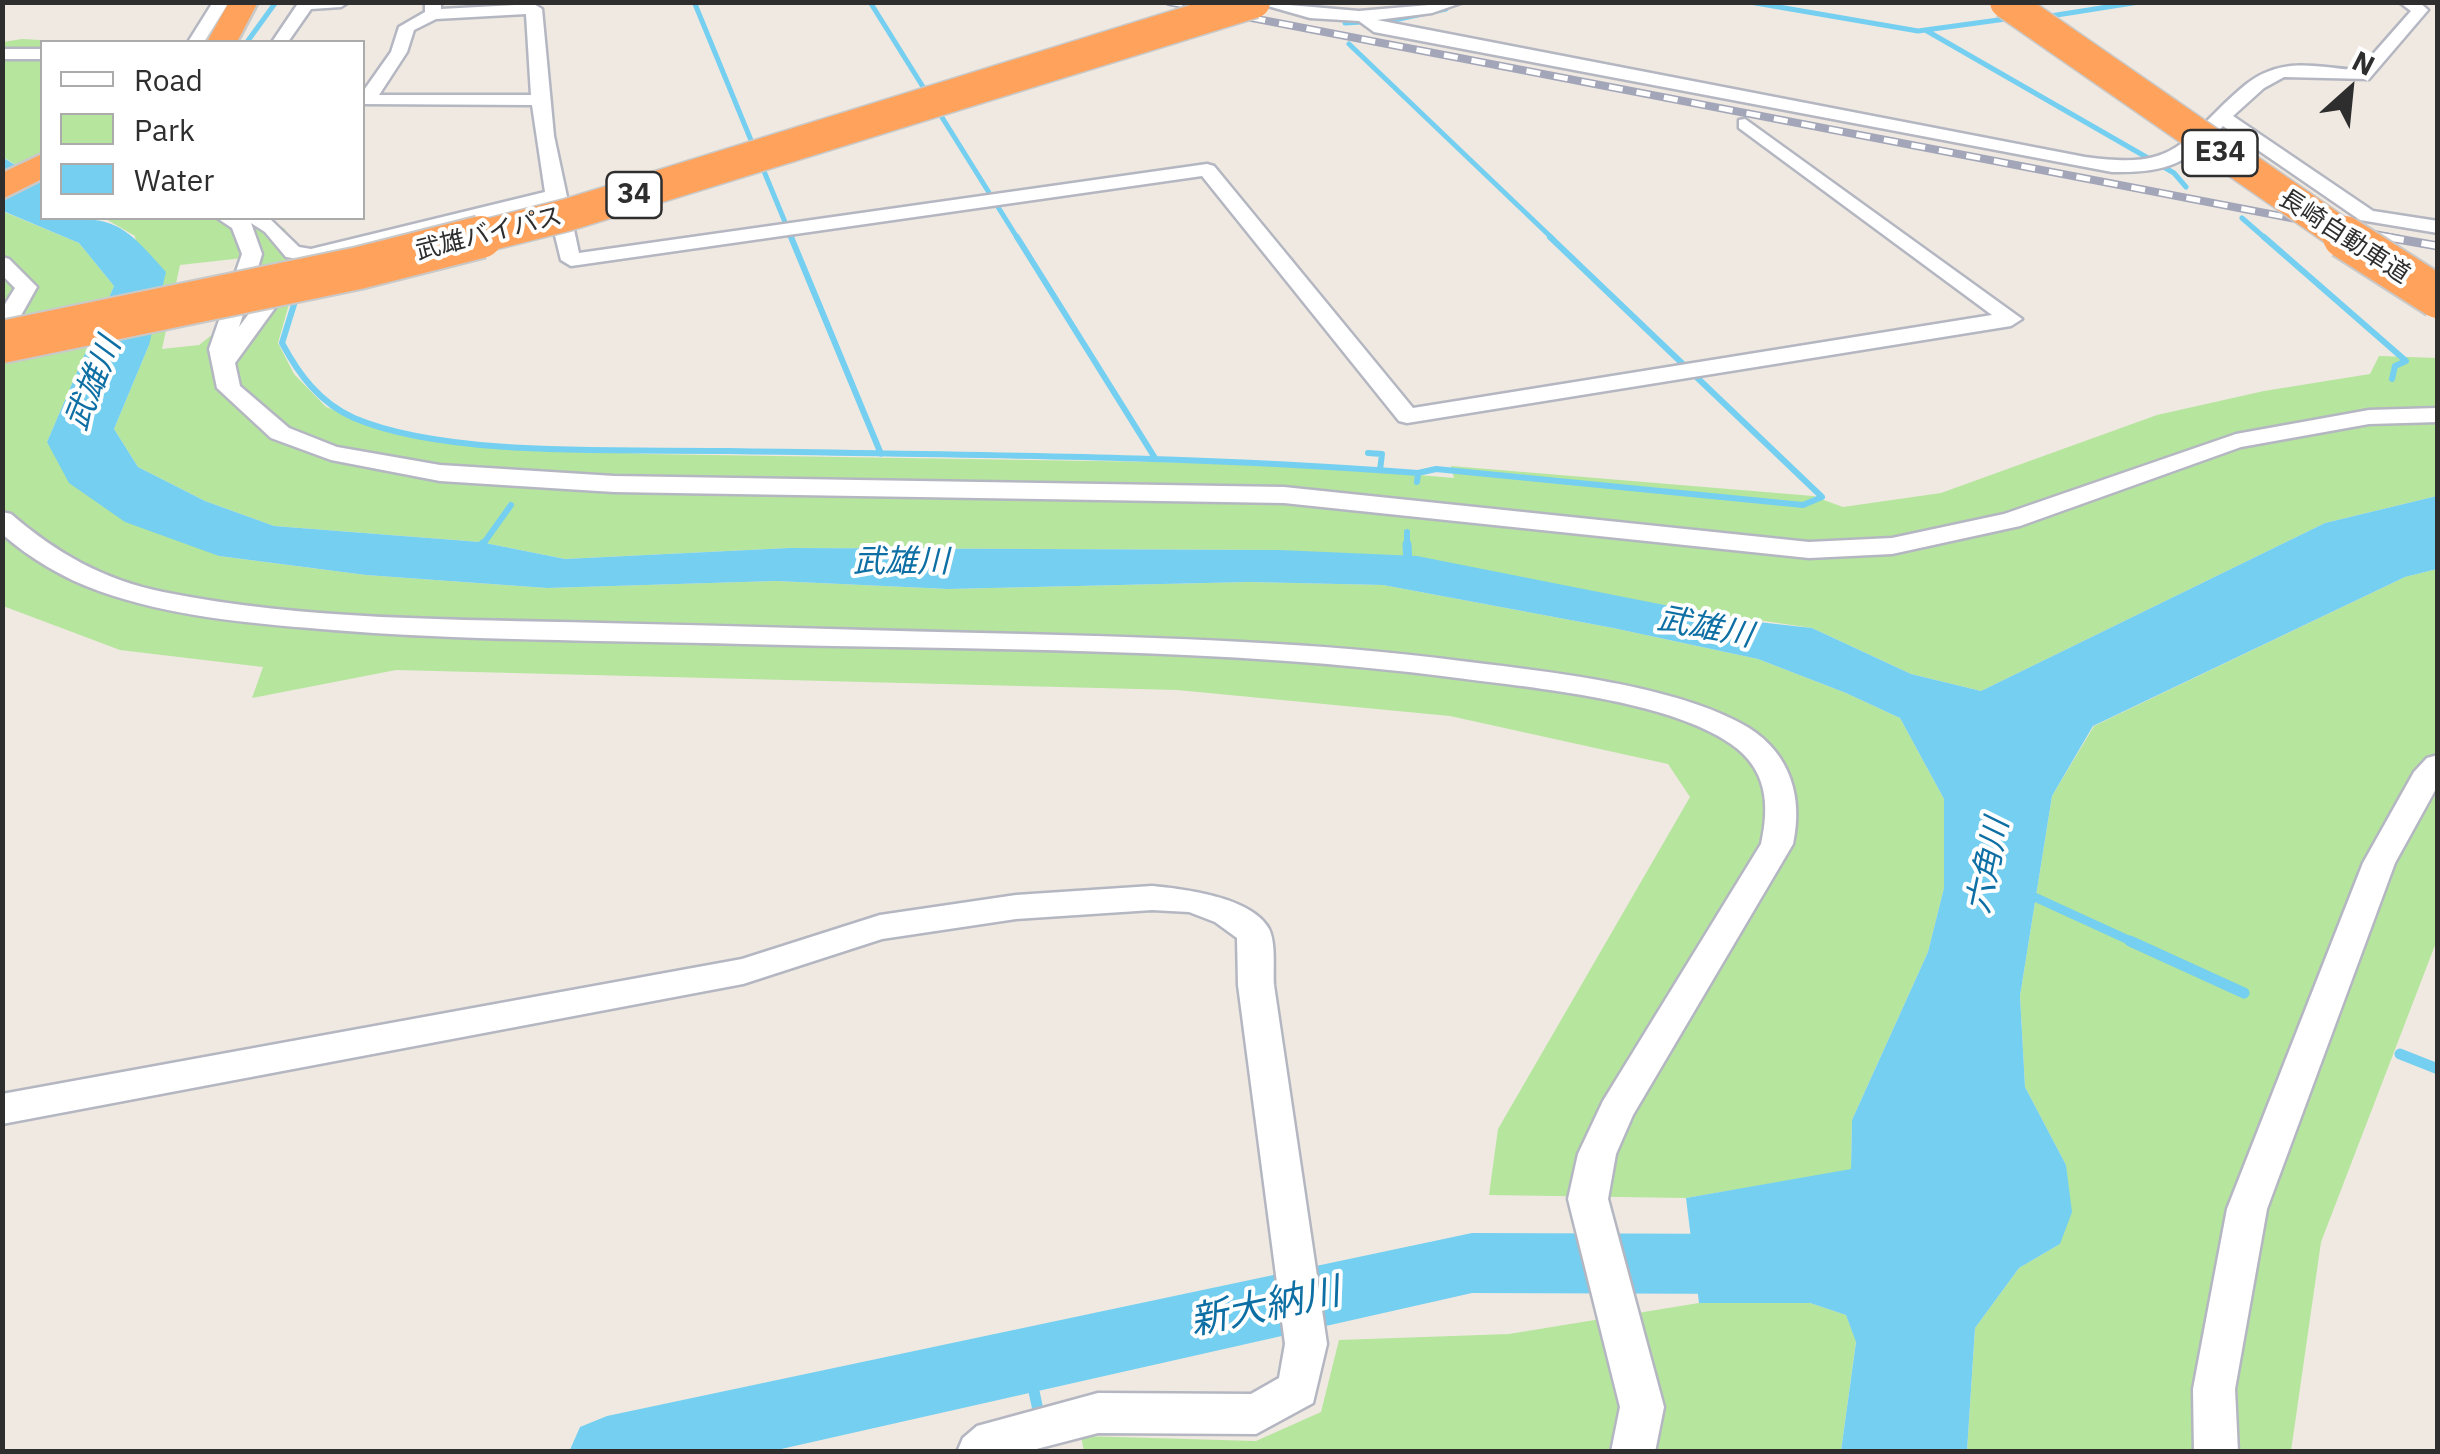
<!DOCTYPE html>
<meta charset="utf-8">
<style>
body{margin:0}
#map{position:relative;width:2440px;height:1454px;overflow:hidden;background:#efe9e1;font-family:"IBM Plex Sans",sans-serif}
canvas{display:block}
.frame{position:absolute;inset:0;border:5px solid #2e2e2e;pointer-events:none}
.legend{position:absolute;left:40px;top:40px;width:325px;height:180px;box-sizing:border-box;background:#fff;border:2px solid #ababab;margin:0;padding:12px 18px;list-style:none;font-size:30px;color:#2e2e2e}
.legend li{display:flex;align-items:center;gap:20px;height:50px}
.legend b{width:50px;border:2px solid #ababab}
.north{position:absolute;left:2300px;top:40px;width:100px;height:100px;-webkit-text-stroke:8px #fff;paint-order:stroke;rotate:27deg;font-size:28px;font-weight:700;line-height:40px;text-align:center;color:#2e2e2e}
.north::after{content:'';display:block;margin:auto;width:35px;height:45px;background:#2e2e2e;clip-path:polygon(50% 0,100% 100%,50% 72%,0 100%)}
</style>
<div id="map">
<canvas width="2440" height="1454"></canvas>
<div class="frame"></div>
<ul class="legend">
<li><b style="height:12px;background:#fff"></b>Road</li>
<li><b style="height:28px;background:#b6e59e"></b>Park</li>
<li><b style="height:28px;background:#75cff0"></b>Water</li>
</ul>
<div class="north">N</div>
</div>
<script>
const c = document.querySelector('canvas').getContext('2d');
c.lineJoin = 'round';
function fillPath(path, color) { c.fillStyle = color; c.fill(path, 'evenodd'); }
function stroke(path, color, width, dash) { c.strokeStyle = color; c.lineWidth = width; c.lineCap = dash ? 'butt' : 'round'; c.setLineDash(dash || []); c.stroke(path); }
function label(font, color, halo, rows, align = 'center') {
  c.font = font + ' "IBM Plex Sans","Noto Sans JP",sans-serif'; c.lineWidth = 8; c.setLineDash([]); c.textBaseline = 'middle'; c.strokeStyle = halo; c.fillStyle = color; for (const [text, x, y, turn = 0] of rows) {
    c.save(); c.translate(x, y); c.rotate((+turn || 0) * Math.PI / 180); c.textAlign = isNaN(turn) ? turn : align; if (halo) c.strokeText(text, 0, 0); c.fillText(text, 0, 0); c.restore();
  }
}
fillPath(new Path2D(`
 M22 39 78 42H42V181L3 157V42Z
 M2 211 79 243 114 286 47 442 219 556 366 575 547 588 776 581 948 589 1249 582 1383 585 1613 628 1758 659 1846 693 1900 718 1944 799V888L1928 952 1852 1120 1851 1170 1686 1198 1489 1195 1498 1129 1690 797 1668 764 1450 716 1177 690 396 670 252 698 263 667 120 650 3 606Z
 M104 218H266L285 229 300 260 256 267 243 258 180 265 162 349 199 345 245 309 291 297 278 343 294 374 326 407 383 429 488 446 648 454 1286 464 1454 478 1451 466 1813 496 1843 507 1941 493 2157 415 2264 391 2370 374 2379 356 2437 358V496L2325 523 1981 691 1911 674 1812 628 1280 550 789 548 565 559 480 542 274 526 205 501 138 467 114 429 149 345 135 236Z
 M2437 569V940L2321 1242 2291 1451 1967 1452 1975 1328 2019 1268 2060 1244 2066 1165 2025 1087 2020 996 2052 796 2094 726 2405 577Z
 M1699 1303H1810L1846 1315 1856 1341 1841 1451 1084 1452 1081 1436 1256 1441 1321 1412 1339 1340 1509 1334Z`), '#b6e59e');
fillPath(new Path2D(`
 M2 157 42 181V218C113 218 119 218 166 272L149 345 114 429 138 467 205 501 274 526 480 542 565 559 789 548 1280 550 1417 556 1740 620 1812 628 1911 674 1981 691 2325 523 2437 496V569L2405 577 2093 726 2052 796 2020 996 2025 1087 2066 1165 2072 1212 2060 1244 2019 1268 1975 1328 1967 1451H1841L1856 1342 1846 1315 1810 1303H1699L1686 1198 1851 1169 1852 1120 1928 952 1944 888V799L1900 718 1846 693 1758 659 1613 628 1383 585 1249 582 948 589 776 581 547 588 366 575 219 556 125 522 69 483 47 442 114 286 79 243 3 211Z`), '#75cff0');
stroke(new Path2D(`
 M870 2 1018 239
 M1750 2 1918 31 2013 18
 M695 4 755 150
 M2044 17 2139 2
 M1345 23 1394 20 1446 9
 M1927 31 2174 173 2186 187
 M247 42 276 2
 M1349 44 1553 239
 M761 164 792 239
 M2242 218 2266 239`), '#75cff0', 5);
stroke(new Path2D(`
 M791 237 881 454
 M1017 237 1155 458
 M2264 237 2406 361 2395 366 2392 379
 M296 298 282 343C299 375 320 403 354 418 448 458 624 449 729 451 959 455 1189 455 1418 473L1417 482
 M1368 453 1382 454 1380 470
 M1418 473 1436 469 1803 505 1822 497 1550 237
 M1407 532V547
 M481 547 511 505`), '#75cff0', 6);
stroke(new Path2D(`
 M1407 544 1408 564
 M478 551 483 544
 M2028 894 2135 943`), '#75cff0', 9);
stroke(new Path2D(`
 M2130 941 2244 993
 M2400 1054 2438 1069
 M1027 1359 1038 1410`), '#75cff0', 11);
fillPath(new Path2D(`
 M1472 1233 1765 1234 1790 1243 1800 1264 1790 1285 1765 1294 1472 1293 768 1452H569L580 1427 607 1416Z`), '#75cff0');
const street = new Path2D(`
 M213 2H229L204 42H188Z
 M299 2H349L341 7 311 9 288 42H272Z
 M425 2H441V9L534 4 542 9 554 136 579 253 1207 164 1214 166 1413 408 1992 315 1739 128V120L1745 119 2022 319 2011 326 1407 423 1399 421 1202 176 571 266 561 260 547 203 311 261 286 257 265 232 251 223 262 254 257 271 266 267 277 273 275 308 235 363 240 386 289 428 337 447 440 465 614 476 1284 487 1809 542 1892 538 2004 514 2236 434 2369 410 2438 408V422L2369 424 2241 447 2020 526 1892 554 1809 558 1284 503 614 492 440 481 331 460 271 438 217 388 209 349 242 254 232 228 217 218H269L299 247 311 249 545 192 532 105 362 104V93L391 52 399 27 425 12ZM526 14 531 95H379L407 52 414 30 436 19ZM255 276 253 308 239 327Z
 M1254 2 1359 11 1464 2 1432 13 1377 20 2085 157C2163 167 2173 155 2224 104 2237 92 2251 78 2267 72 2296 59 2329 69 2359 70L2411 11 2399 2H2419L2428 10 2369 79 2284 77 2264 88 2233 116 2373 211 2438 221V233L2360 220 2223 126C2186 165 2165 173 2112 172L1374 32 1359 21 1310 18Z
 M2 49H42V59H2Z
 M2 257 9 259 37 287 10 335 2 337V309L15 288 2 275Z
 M2 512 11 514C56 553 104 580 163 592 306 621 455 619 601 623 741 626 882 631 1022 634 1169 638 1316 642 1461 661 1543 671 1679 685 1749 728 1791 755 1803 798 1793 844L1633 1115 1616 1154 1608 1199 1664 1407 1655 1452H1611L1620 1407 1568 1199 1578 1154 1603 1101 1761 844C1770 804 1767 769 1731 744 1668 700 1535 688 1458 678 1222 647 982 650 744 644 603 640 461 641 321 629 247 623 169 616 99 591 63 578 31 559 2 534Z
 M2438 755V785L2395 863 2267 1209 2235 1389 2238 1452H2194L2193 1389 2227 1209 2363 863 2414 772 2427 758Z
 M1152 886C1184 889 1252 897 1269 929 1276 943 1273 969 1274 985L1327 1344 1313 1403 1256 1434 1098 1433 1025 1452H957L963 1438 977 1426 1098 1393 1251 1394 1279 1378 1285 1344 1238 985 1237 938 1215 922 1189 912 1152 910 1016 919 882 939 743 984 2 1124V1094L742 959 880 915 1016 895Z`);
const highway = new Path2D(`
 M229 2H258L237 42H207Z
 M42 154V179L2 199V173Z`);
stroke(street, '#b4b7c1', 5);
stroke(highway, '#c9c9c9', 5);
fillPath(street, '#fff');
fillPath(highway, '#ffa35c');
const railFar1 = new Path2D(`
 M1169 2 2400 239`);
const rail = new Path2D(`
 M2386 237 2438 246`);
stroke(railFar1, '#a3a6b8', 8);
stroke(rail, '#a3a6b8', 9);
stroke(railFar1, '#fff', 5, [14]);
stroke(rail, '#fff', 6, [18]);
const highwayBridgeFar1 = new Path2D(`
 M2006 2 2348 239
 M472 239 567 215 1254 2`);
const highwayBridge = new Path2D(`
 M2344 237 2438 297
 M2 342 359 268 481 237`);
stroke(highwayBridgeFar1, '#c9c9c9', 35, []);
stroke(highwayBridge, '#c9c9c9', 46, []);
stroke(highwayBridgeFar1, '#ffa35c', 32);
stroke(highwayBridge, '#ffa35c', 42);
label('25px', '#2e2e2e', '#fff', [
 ["武雄バイパス",489,234,-14],
 ["長崎自動車道",2344,237,33]
]);
for (const [x, y, w] of [
 [2220,153,75],
 [634,195,55]
]) { const box = new Path2D(); box.roundRect(x - w / 2, y - 23, w, 46, 8); c.fillStyle = '#fff'; c.fill(box); stroke(box, '#2e2e2e', 2.5); }
label('bold 28px', '#2e2e2e', null, [
 ["E34",2220,153],
 ["34",634,195]
]);
label('italic 32px', '#0d6fa3', '#fff', [
 ["武雄川",94,384,-68],
 ["武雄川",901,563],
 ["武雄川",1705,628,11],
 ["六角川",1989,866,-78]
]);
label('italic 38px', '#0d6fa3', '#fff', [
 ["新大納川",1265,1308,-12]
]);
</script>
